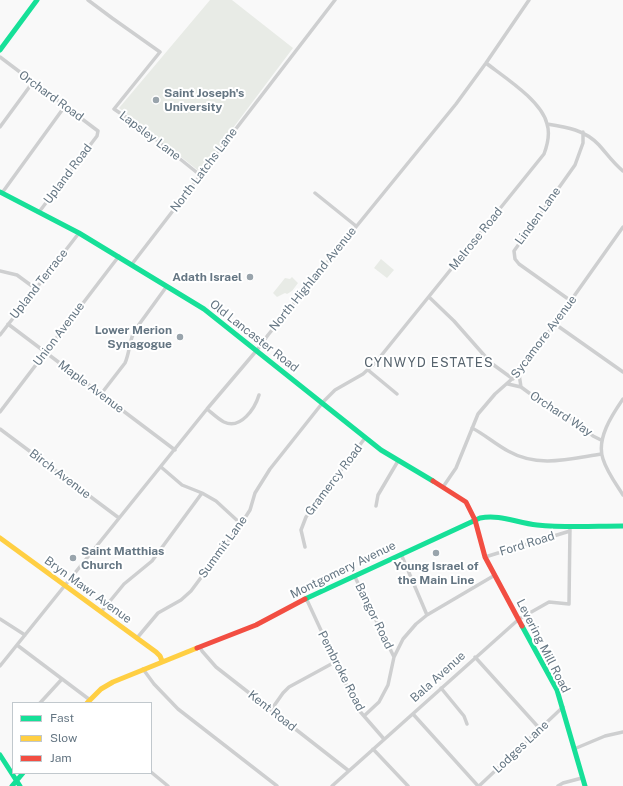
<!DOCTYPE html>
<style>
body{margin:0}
#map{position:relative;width:623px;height:786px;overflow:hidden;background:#f9f9f9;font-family:"Public Sans",sans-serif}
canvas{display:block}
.legend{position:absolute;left:12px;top:702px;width:140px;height:72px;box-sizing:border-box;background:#fff;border:1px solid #c1c8cd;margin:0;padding:5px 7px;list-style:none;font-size:12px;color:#657683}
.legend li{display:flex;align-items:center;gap:8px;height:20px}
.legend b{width:20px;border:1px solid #c1c8cd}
</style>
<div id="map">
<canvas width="623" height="786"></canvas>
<ul class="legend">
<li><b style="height:5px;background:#16e098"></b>Fast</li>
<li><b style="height:5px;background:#ffcf43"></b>Slow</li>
<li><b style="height:5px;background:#f24e42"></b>Jam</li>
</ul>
</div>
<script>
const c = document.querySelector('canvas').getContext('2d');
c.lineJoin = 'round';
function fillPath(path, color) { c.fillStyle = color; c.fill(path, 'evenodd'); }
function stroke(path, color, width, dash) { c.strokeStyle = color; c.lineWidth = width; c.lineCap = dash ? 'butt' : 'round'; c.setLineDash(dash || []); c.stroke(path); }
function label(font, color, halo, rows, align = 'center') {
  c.font = font + ' "Public Sans",sans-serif'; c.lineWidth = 4; c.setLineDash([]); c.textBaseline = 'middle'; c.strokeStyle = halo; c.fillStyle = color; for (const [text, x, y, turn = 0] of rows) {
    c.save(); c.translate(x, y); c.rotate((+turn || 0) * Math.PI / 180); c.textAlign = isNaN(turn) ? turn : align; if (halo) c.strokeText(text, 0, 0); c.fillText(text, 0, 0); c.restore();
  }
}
fillPath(new Path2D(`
 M210 0H232L293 48 200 172 119 108Z
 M381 259 394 270 387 278 374 268Z
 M292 277 298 283 292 291 287 294 285 293 277 297 273 293 285 278 290 279Z`), '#e8ebe6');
stroke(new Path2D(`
 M88 0 112 18 160 52 114 109 139 126 200 175
 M0 57 98 131 97 136 39 212
 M547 124C567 127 585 130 599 145 607 154 614 164 623 171
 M0 127 33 82
 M2 193 65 106
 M315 193 356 226
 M132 264 335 0
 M0 271 17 275 36 289
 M429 297 454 321 491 363 513 379
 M571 301 519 264 515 259 514 251 575 165 583 143V132
 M8 324 175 450
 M555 324 623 372
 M0 335 79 233
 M368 370 397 394
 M519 374 521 387
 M508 384 521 387 536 398 573 420 593 436 601 440
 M101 394 125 363C130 352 129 340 135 330L167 286
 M623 399C612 415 596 439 603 459 607 472 616 484 623 495
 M207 409C212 413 218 419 224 422 241 430 255 408 259 395
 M0 412 119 256
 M472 428C484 434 495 444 508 451 538 468 569 459 601 454
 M0 429 119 518
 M161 467 182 485 202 493 216 501 241 524
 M443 487 456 468 478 414 495 394 521 371 623 227
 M376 506 378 495 398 461
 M305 547 301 530 306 517 365 438
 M401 554 427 615
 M485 557 570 531
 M354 575 394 657
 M306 598 357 708 384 739
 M101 612 124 584 152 561 202 493
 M0 619 25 635
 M137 638 158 613 181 600 191 591 241 524 250 510 255 493 270 469 324 401 335 390 363 374 376 362 544 154C547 146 550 133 547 124 542 101 504 77 486 63
 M17 645 90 700
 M200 647 202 651 216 667 349 771
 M475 657 540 729
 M0 666 207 409 257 350 268 335 456 104 486 63 529 0
 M143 669 154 684 178 709 277 786
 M441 688 464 716 467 724
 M40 703 62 679
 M271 710 283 693 289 687 335 662
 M413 714 478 786
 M364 716 379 702 388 685 394 657 403 639 416 624 427 615 495 575
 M373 749 408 786
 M574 749 605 736 623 732
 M151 772 168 786
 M332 786 519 619 549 602 569 604 570 526
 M479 786 563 707
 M558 786 563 783 582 778`), '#cecfd0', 3.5);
stroke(new Path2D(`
 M0 50 37 0
 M0 192 79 233 204 309 381 450 433 481
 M305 599 480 518C500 514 517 523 537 525 566 528 595 526 623 526
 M522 626 557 690 585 786
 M0 755 20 786
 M12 786 23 773`), '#16e098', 5);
stroke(new Path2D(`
 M0 538 156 652 160 656 162 661
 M87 703 101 689 113 682 197 648`), '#ffcf43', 5);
stroke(new Path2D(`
 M433 481 466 502 475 520 485 557 522 626
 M197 648 256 625 305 599`), '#f24e42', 5);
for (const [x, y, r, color] of [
 [156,100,4,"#99a4ac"],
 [250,277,4,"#99a4ac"],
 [180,337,4,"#99a4ac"],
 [436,553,4,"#99a4ac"],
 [73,558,4,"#99a4ac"]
]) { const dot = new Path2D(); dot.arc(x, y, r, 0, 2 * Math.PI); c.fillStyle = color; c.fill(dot); stroke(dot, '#fff', 1.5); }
label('bold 12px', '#657683', '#fff', [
 ["Saint Joseph's",164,93],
 ["University",164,107],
 ["Adath Israel",242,277,"right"],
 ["Lower Merion",172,330,"right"],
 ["Synagogue",172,344,"right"],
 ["Saint Matthias",81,551],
 ["Church",81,565],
 ["Young Israel of",436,566,"center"],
 ["the Main Line",436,580,"center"]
], 'left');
label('12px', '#657683', '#fff', [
 ["Orchard Road",51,96,36],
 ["Lapsley Lane",150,136,37],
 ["North Latchs Lane",204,170,-53],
 ["Upland Road",68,174,-53],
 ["Linden Lane",538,216,-54],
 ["Melrose Road",476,239,-51],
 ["North Highland Avenue",313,279,-51],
 ["Upland Terrace",39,284,-52],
 ["Union Avenue",59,334,-53],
 ["Old Lancaster Road",254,336,38],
 ["Sycamore Avenue",544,337,-53],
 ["Maple Avenue",91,387,37],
 ["Orchard Way",561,414,33],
 ["Birch Avenue",60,474,37],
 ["Gramercy Road",334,480,-53],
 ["Ford Road",527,544,-17],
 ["Summit Lane",223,547,-54],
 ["Montgomery Avenue",343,570,-26],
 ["Bryn Mawr Avenue",88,590,36],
 ["Bangor Road",374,616,64],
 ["Levering Mill Road",543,646,63],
 ["Pembroke Road",341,671,63],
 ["Bala Avenue",438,677,-42],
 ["Kent Road",272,711,38],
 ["Lodges Lane",521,747,-43]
]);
c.letterSpacing = '1px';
label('13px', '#57646e', '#fff', [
 ["CYNWYD ESTATES",429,363]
]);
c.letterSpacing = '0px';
</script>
